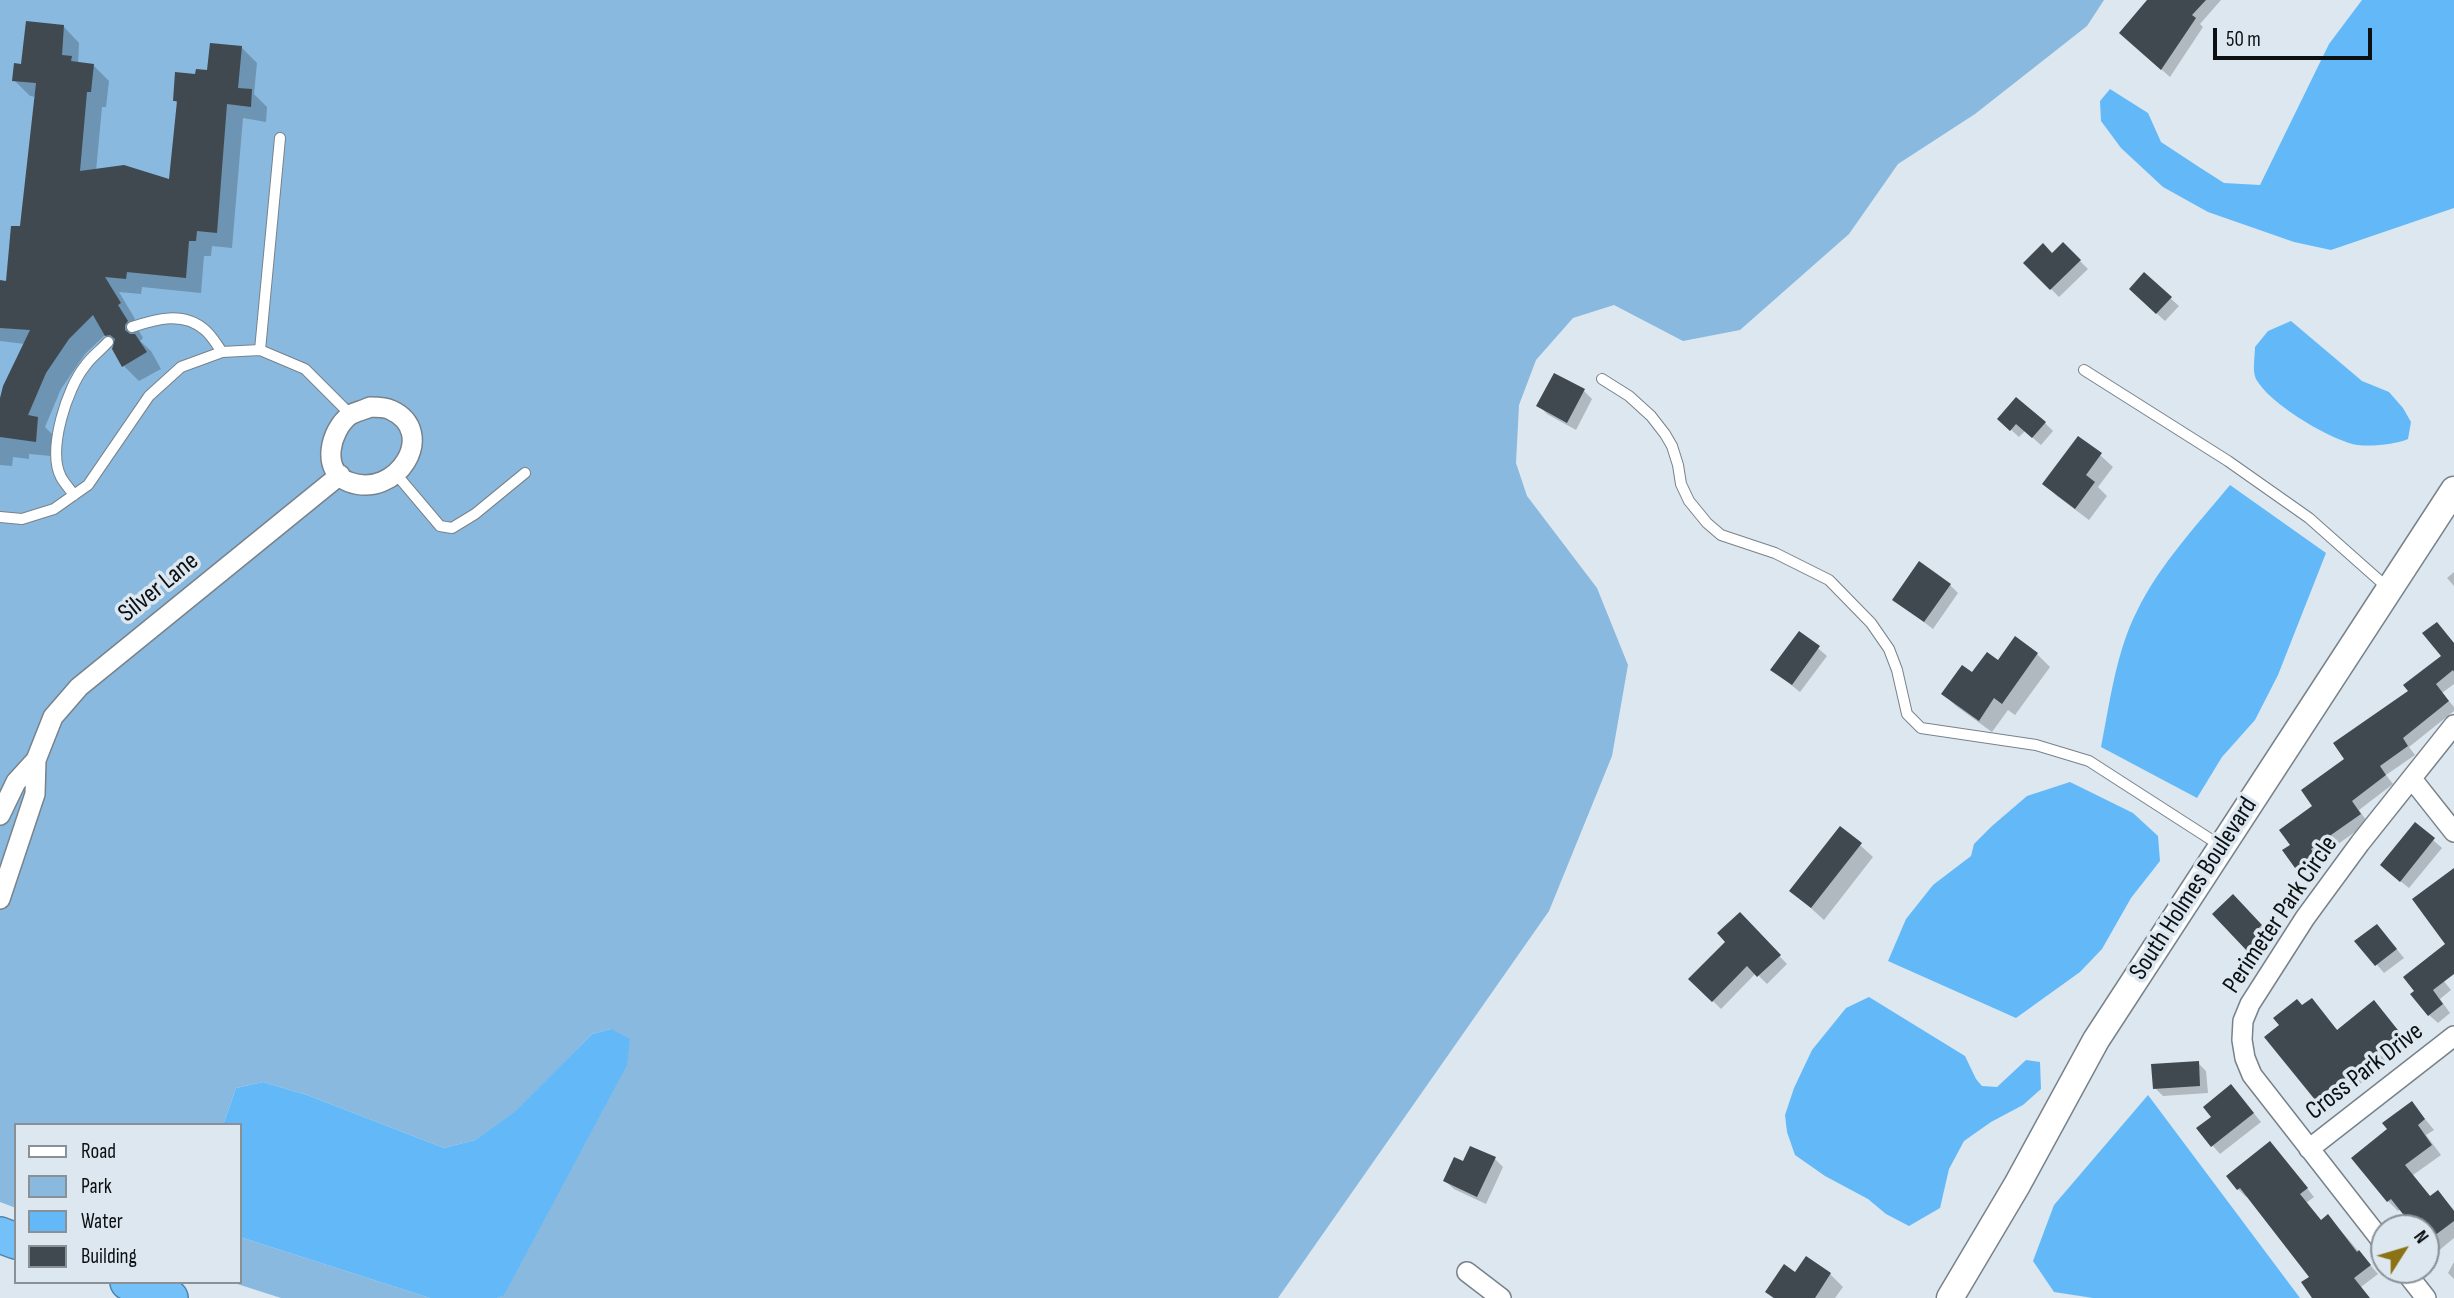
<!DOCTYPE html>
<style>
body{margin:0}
#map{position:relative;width:2454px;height:1298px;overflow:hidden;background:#dce7f0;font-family:"Sofia Sans Condensed",sans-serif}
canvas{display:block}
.legend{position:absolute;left:14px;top:1123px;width:228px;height:161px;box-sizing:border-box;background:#dce7f0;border:2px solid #899197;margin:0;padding:9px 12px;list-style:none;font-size:21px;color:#0c1012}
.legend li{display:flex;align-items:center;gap:14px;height:35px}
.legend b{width:35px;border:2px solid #899197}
.north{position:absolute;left:2370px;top:1214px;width:70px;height:70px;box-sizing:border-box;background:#dce7f0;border:2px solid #899197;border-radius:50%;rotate:53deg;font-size:19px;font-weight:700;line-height:28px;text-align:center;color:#0c1012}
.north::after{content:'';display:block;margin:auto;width:24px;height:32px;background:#8b7214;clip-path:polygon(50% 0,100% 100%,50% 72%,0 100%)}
.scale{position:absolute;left:2213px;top:28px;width:159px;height:32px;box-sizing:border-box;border:4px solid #0c1012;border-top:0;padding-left:9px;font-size:21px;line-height:24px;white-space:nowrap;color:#0c1012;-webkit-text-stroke:5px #dce7f0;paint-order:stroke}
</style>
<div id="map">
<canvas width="2454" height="1298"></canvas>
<ul class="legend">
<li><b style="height:9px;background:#fff"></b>Road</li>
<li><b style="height:19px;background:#89b9df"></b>Park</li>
<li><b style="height:19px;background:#63b9f8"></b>Water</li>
<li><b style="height:19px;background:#404950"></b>Building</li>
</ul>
<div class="north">N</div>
<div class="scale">50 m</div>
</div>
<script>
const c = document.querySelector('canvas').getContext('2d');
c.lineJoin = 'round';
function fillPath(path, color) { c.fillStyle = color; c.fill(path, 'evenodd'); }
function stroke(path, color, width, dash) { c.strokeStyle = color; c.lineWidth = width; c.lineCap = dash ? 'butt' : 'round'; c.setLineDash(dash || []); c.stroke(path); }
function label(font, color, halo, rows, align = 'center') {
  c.font = font + ' "Sofia Sans Condensed",sans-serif'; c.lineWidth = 7; c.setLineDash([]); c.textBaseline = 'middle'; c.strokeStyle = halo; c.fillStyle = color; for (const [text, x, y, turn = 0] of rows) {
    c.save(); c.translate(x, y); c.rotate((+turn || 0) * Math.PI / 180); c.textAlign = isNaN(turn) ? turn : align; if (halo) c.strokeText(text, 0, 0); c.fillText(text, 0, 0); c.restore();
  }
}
fillPath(new Path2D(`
 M0 0H2104L2087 26 1975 114 1898 164 1849 234 1740 330 1683 341 1614 305 1573 318 1536 360 1519 405 1516 463 1527 496 1597 588 1628 665 1612 756 1549 911 1278 1298H497L504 1294 611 1029 592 1034 517 1111 475 1140 444 1148 307 1095 263 1082 236 1088 223 1125H16V1208L0 1202Z
 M240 1237 430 1298H281L231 1282H240Z`), '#89b9df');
fillPath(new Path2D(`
 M2362 0H2454V208L2331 250 2294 242 2208 212 2163 187 2121 148 2101 121 2100 101 2110 89 2148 113 2161 142 2199 167 2224 183 2260 185 2329 44Z
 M2291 321 2362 381 2389 392 2403 408 2411 422 2408 439C2394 445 2363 448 2349 443 2322 434 2270 404 2256 379 2252 371 2255 356 2255 347L2268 331Z
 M2230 485 2326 553 2278 675 2255 720 2222 757 2197 798 2101 747C2110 702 2116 652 2137 611 2160 564 2197 525 2230 485Z
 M2070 782 2133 813 2158 836 2160 861 2131 898 2102 949 2080 972 2016 1018 1888 961 1906 919 1933 885 1971 856 1974 844 1992 826 2027 796Z
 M1869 997 1965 1056 1976 1079 1982 1086 1997 1087 2026 1060 2040 1062 2041 1089 2023 1105 1991 1122 1964 1141 1949 1169 1940 1208 1909 1226 1886 1214 1868 1199 1825 1176 1795 1155 1787 1132 1785 1115 1794 1088 1812 1050 1846 1008Z
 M611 1029 630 1039 627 1065 504 1295 497 1298H430L240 1237V1125H223L236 1088 263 1082 307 1095 444 1148 475 1140 516 1111 592 1034Z
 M2148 1095 2300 1298H2093L2054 1292 2033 1261 2054 1205Z`), '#63b9f8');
fillPath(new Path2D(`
 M2149 0H2221L2200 24 2203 27 2170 77 2129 41Z
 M64 27 79 43 78 64 93 65 109 81 106 107H102L96 171 171 182 178 104 174 100 197 76 208 72 241 47 257 63 254 94 267 107 266 122 243 118 232 248 212 246 211 256H204L201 293 142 287 141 294 119 292 135 319 133 321 143 338 140 341 151 351 161 369 139 381 124 366 115 344 106 334 85 354 61 389 45 427 52 434 51 456 29 454V459L13 457 12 466 0 465V404L25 344 0 341V282L8 283 22 228 37 97 30 96 14 80 23 66Z
 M2063 244 2088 269 2059 297 2025 263 2052 255Z
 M2139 297 2170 298 2179 306 2165 321Z
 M1584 391 1592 399 1576 430 1547 414 1539 406Z
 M1999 419 2045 423 2053 431 2041 445 2025 431 2019 437Z
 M2100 455 2113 467 2098 487 2107 496 2089 520 2057 496 2044 484Z
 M2454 572V586L2447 578Z
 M1950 585 1958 593 1933 629 1895 600Z
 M1800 633 1827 656 1800 692 1772 670Z
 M2454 644V684L2442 693 2454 707V711L2409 747 2415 755 2386 775 2393 784 2359 810 2368 823 2318 858 2321 863 2304 875 2296 867 2292 845 2314 806 2347 760Z
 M2037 654 2050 667 2015 715 2008 710 1992 732 1956 706 1943 694 1999 663Z
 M2415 824 2442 848 2409 888 2390 873Z
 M1860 845 1873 857 1824 920 1792 891Z
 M2233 897 2269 934 2260 942 2267 949 2257 959 2214 914Z
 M1740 914 1787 964 1767 984 1756 973 1721 1009 1691 979 1727 942Z
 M2385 935 2404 958 2384 973 2357 941Z
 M2434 969 2451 990 2440 999 2450 1013 2438 1023 2429 1015 2417 991Z
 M2311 1000 2338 1031 2384 1013 2410 1045 2327 1110 2266 1037Z
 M2198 1063 2206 1071 2208 1093 2163 1096 2155 1088Z
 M2239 1095 2261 1122 2220 1154 2198 1129Z
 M2412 1103 2434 1130 2426 1135 2441 1155 2413 1175 2431 1197 2438 1192 2454 1210V1238L2437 1252 2426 1241V1228H2416L2401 1209 2398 1211 2388 1201 2389 1130Z
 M2278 1152 2314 1197 2306 1203 2321 1221 2336 1225 2378 1274 2361 1287 2369 1298H2315L2311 1277 2248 1196 2246 1197 2238 1189Z
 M1495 1159 1503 1167 1486 1204 1454 1189 1445 1181Z
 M1806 1258 1830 1274 1843 1287 1835 1298H1773L1767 1292 1796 1275Z
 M2454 1262V1279L2448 1273Z`), '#0003');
fillPath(new Path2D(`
 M2147 0H2206L2192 15 2196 18 2161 70 2119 33Z
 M26 21 64 25 62 55 72 56 71 61 94 64 91 92H87L80 171 124 165 169 179 177 101H173L175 72 195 74 196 69 207 70 210 43 242 46 238 88 252 89 251 107 227 104 217 233 197 231 196 241H189L186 278 127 272 126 279 105 277 121 303 118 305 128 321 125 325V330L130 334H135L147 352 122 367 112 349 115 339 110 335 105 336 93 315 69 339 46 373 28 415 38 417 36 442 0 437V398L3 386 30 330 0 328V280L6 281 11 226H20L36 83 12 81 14 63 21 64Z
 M2063 242 2081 260 2050 290 2023 263 2043 243 2052 253Z
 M2144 272 2172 297 2156 314 2129 289Z
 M1554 373 1585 389 1567 423 1536 406Z
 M2016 397 2046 422 2032 438 2016 424 2010 431 1997 419Z
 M2078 436 2102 453 2086 475 2095 482 2075 509 2042 484Z
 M1919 561 1951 584 1924 622 1892 600Z
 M2437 622 2454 643V672L2453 670 2436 684 2449 701 2403 738 2408 746 2380 766 2386 775 2352 801 2361 814 2311 849 2315 854 2295 868 2282 850 2290 845 2279 830 2312 806 2301 790 2344 759 2333 743 2408 691 2403 685 2441 656 2422 633Z
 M1799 631 1820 646 1792 685 1770 670Z
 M2015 636 2038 653 2002 704 1994 698 1979 721 1941 694 1962 665 1972 672 1987 652 1998 660Z
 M2415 822 2435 838 2400 882 2380 865Z
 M1840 826 1862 843 1811 908 1789 891Z
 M2454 868V974L2433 990 2443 1004 2428 1016 2410 994 2414 991 2403 977 2445 944 2412 899Z
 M2233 894 2262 925 2253 933 2260 940 2248 952 2212 914Z
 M1740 912 1781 955 1757 977 1747 966 1712 1002 1688 979 1725 942 1717 933Z
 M2377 924 2397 949 2375 966 2354 941Z
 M2312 998 2337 1030 2374 1000 2401 1034 2316 1101 2264 1037 2279 1025 2273 1018 2297 999 2302 1005Z
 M2199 1061 2200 1086 2153 1089 2151 1064Z
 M2231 1084 2254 1113 2211 1147 2196 1128 2211 1117 2203 1107Z
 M2412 1101 2425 1119 2418 1125 2432 1145 2405 1165 2430 1196 2438 1190 2454 1211V1221L2426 1242V1228H2414L2391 1199 2387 1202 2351 1158 2387 1129 2382 1123Z
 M2270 1141 2308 1188 2300 1194 2321 1220 2328 1214 2357 1252 2359 1250 2371 1265 2354 1278 2370 1298H2312L2301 1282 2309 1277 2240 1188 2237 1190 2226 1176Z
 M1470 1146 1496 1157 1477 1197 1443 1181 1454 1157 1463 1161Z
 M1806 1256 1831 1273 1815 1298H1774L1765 1292 1784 1264 1795 1272Z`), '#404950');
const lane = new Path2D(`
 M132 327C156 319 183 311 205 330 212 336 217 345 222 352
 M260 350 280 138
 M2084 370 2228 461 2309 518 2389 589
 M1602 379 1629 396 1651 416 1665 434 1672 446 1678 465 1681 484 1689 501 1707 523 1721 535 1775 553 1829 580 1871 623 1889 649 1897 670 1907 714 1921 728 2036 745 2089 761 2221 846
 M396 474 440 526 452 528 475 514 525 473
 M74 495C70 489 64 483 61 477 47 450 67 388 85 366 91 357 101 350 108 342
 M0 517 22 519 54 509 88 485 149 396 181 367 222 352 260 350 305 369 351 415`);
const street = new Path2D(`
 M370 407C377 407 385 407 391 410 439 432 397 500 349 482 320 471 330 430 350 415 355 412 364 410 370 407Z
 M2412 779 2454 832
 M0 815 16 782 36 760 53 717 79 687 340 475
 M0 899 35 794 36 760
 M2309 1149 2454 1036
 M2384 1244 2252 1075 2245 1058 2242 1040 2243 1021 2250 1004 2305 918 2360 843 2454 725
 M2404 1270 2426 1298
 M1467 1272 1501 1298`);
const secondary = new Path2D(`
 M1950 1298 2017 1185 2096 1040 2454 490`);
const highway = new Path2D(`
 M0 1235 16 1241
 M128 1282 170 1298`);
stroke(lane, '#78828a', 12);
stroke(street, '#78828a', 22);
stroke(secondary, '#78828a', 29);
stroke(highway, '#5083a9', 38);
stroke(lane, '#fff', 10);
stroke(street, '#fff', 19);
stroke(secondary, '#fff', 26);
stroke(highway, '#74c1fa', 35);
label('26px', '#0c1012', '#dce7f0', [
 ["Silver Lane",159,588,-39],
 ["South Holmes Boulevard",2194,889,-57],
 ["Perimeter Park Circle",2281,915,-56],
 ["Cross Park Drive",2365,1072,-38]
]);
</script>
